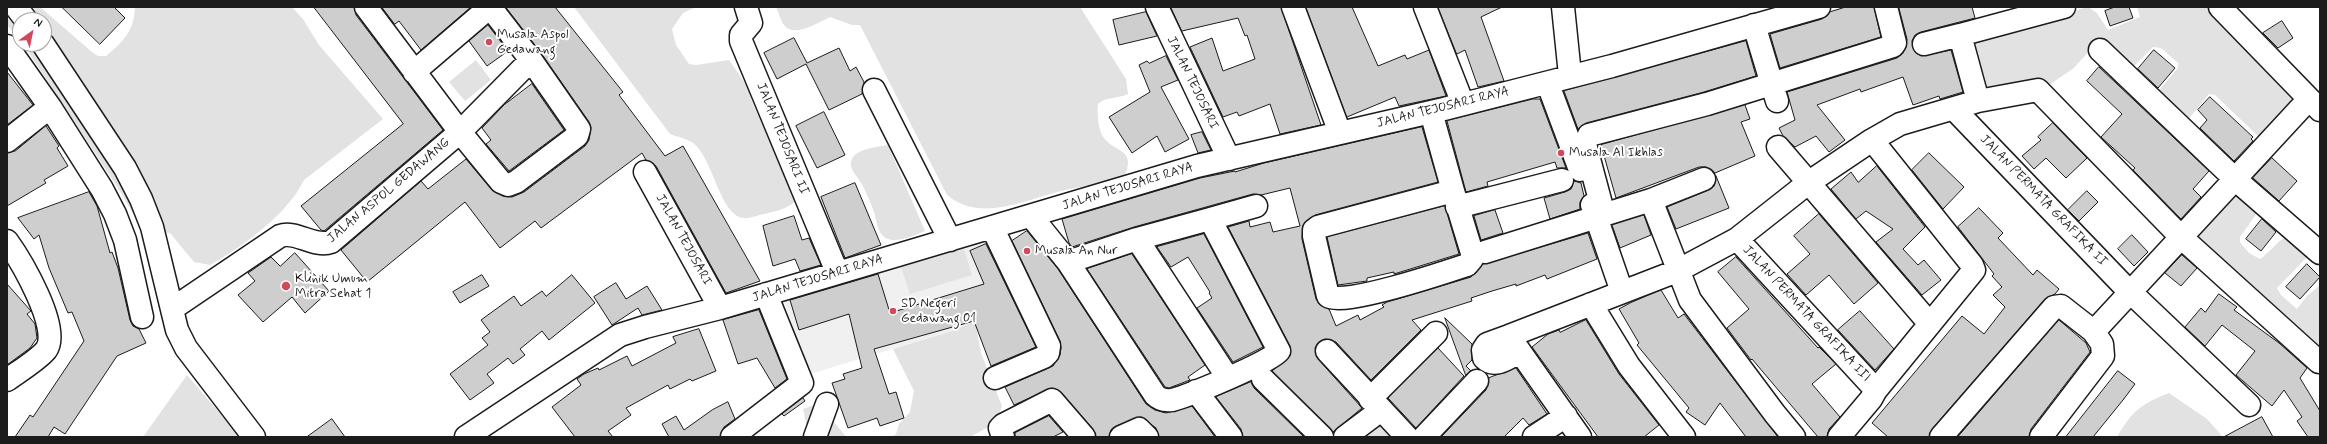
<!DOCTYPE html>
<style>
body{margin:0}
#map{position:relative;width:2327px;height:444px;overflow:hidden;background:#fff;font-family:Mynerve,sans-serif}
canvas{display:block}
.frame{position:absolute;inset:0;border:8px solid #1c1c1c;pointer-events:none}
.north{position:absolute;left:12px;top:12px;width:40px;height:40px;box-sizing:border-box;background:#fff;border:1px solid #a4a4a4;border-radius:50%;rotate:33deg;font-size:11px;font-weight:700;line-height:16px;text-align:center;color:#1c1c1c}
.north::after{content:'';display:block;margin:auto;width:14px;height:18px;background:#d1495b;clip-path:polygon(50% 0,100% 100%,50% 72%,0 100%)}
</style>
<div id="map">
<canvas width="2327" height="444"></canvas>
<div class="frame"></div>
<div class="north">N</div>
</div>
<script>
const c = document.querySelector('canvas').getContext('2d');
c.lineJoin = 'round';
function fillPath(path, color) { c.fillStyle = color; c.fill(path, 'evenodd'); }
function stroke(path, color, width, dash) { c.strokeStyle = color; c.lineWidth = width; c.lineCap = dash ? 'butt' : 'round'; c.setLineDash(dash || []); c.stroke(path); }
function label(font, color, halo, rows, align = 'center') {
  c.font = font + ' Mynerve,sans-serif'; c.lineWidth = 4; c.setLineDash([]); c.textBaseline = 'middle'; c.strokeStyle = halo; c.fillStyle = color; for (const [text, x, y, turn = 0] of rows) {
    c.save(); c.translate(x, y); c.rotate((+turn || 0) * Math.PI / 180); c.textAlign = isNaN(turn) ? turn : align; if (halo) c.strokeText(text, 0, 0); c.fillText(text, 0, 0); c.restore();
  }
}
fillPath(new Path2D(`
 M991 231 1022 300 952 331 810 374 782 296Z`), '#f0f0f0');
fillPath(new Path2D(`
 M7 7H40L92 52 98 56H106C124 41 134 31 135 7H292L303 19 319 45 383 119 304 180C288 214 242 247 210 265L194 262 170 233 142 229 118 188 23 44H44V20H20V40L7 25Z
 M574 7H696L683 13 672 29 676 45 689 64 696 65 729 60 747 86 752 102 797 200C788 209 776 211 764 214 758 215 749 219 743 218 720 215 713 158 693 143 686 138 677 137 670 134Z
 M776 7H1080L1126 79 1128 94C1118 99 1107 96 1098 104 1097 113 1098 127 1102 135 1114 155 1140 146 1122 182 1102 185 1080 186 1061 191 1025 200 980 223 947 195L860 25H852L830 17C819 22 796 37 786 27 781 23 779 13 776 7Z
 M2088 7 2097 13 2108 30 2140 17 2137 7H2214L2299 97 2261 139 2215 95 2209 94 2183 126 2154 96 2178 68V63L2161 48 2153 47 2135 65 2126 71 2090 50 2074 68 2049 85 1983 96 1970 39Z
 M476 60 491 80 465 101 449 82Z
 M888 145 925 231C914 236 891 246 882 235 877 229 876 218 874 212 871 203 867 195 863 186 859 178 847 168 852 159 858 148 877 147 888 145Z
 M2237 189 2259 210 2240 237V242L2249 253 2260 259C2269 253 2279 239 2288 236L2309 255 2277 288 2281 295 2297 309 2307 296 2320 285V352L2205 249 2197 234Z
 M964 249 972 275 910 294 901 267Z
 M975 321 981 353 1002 406 997 422 970 437H892L896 434 899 424 910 412 914 391 893 349 952 331Z
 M187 375 240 437H143Z
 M2169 393 2207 419 2223 437H2117C2132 411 2141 404 2169 393Z
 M819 403 846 437H809L803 409Z
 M1379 414 1394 437H1356Z`), '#e2e2e2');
const building = new Path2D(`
 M62 7H114L125 18 100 44Z
 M314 7H354L356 15 443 130 324 231 321 230 301 206 403 124Z
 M382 7H471L421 50 399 21 395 24Z
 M506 7H555L623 92 619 95 665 156 683 146 760 281 726 293 656 166 646 160 642 153 541 228 535 221 500 248 465 202 367 282 341 250 421 181 428 189 466 159 492 190 503 196 512 197 524 192 585 146 589 140 591 127 589 122 541 53Z
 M1171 7H1281L1321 125 1280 134 1270 104 1239 116 1237 112 1223 117 1190 47 1212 38 1223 71 1255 59 1247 35 1245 36 1238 18 1182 31Z
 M1306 7H1352L1378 66 1405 55 1407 59 1429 50 1446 96 1399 106 1395 97 1347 117Z
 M1438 7H1502L1481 17 1504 81 1478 87 1465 50 1457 54Z
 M1846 7H1874L1881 37 1780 68 1770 34 1822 19 1830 12Z
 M1899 7H1972L1975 18 1921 32 1915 35 1912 41 1915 52 1921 56 1951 50 1963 92 1940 99 1939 96 1913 105 1903 77 1861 92 1860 89 1817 105 1845 140 1829 152 1816 136 1795 147 1783 136 1779 128 1795 120 1787 92 1897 58 1903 53 1907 40Z
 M2115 7H2129L2133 18 2110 26 2105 11Z
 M1146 12 1157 36 1119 45 1113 20Z
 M2282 21 2293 38 2278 48 2263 33Z
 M488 25 508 51 487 66 469 41Z
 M794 38 807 63 839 48 850 71 856 67 864 82 862 94 829 110 806 64 777 79 764 53Z
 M1746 41 1756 76 1704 92 1586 123 1578 129 1564 91Z
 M2154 50 2175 68 2158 88 2138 69Z
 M1166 56 1178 80 1161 87 1189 139 1165 152 1157 136 1132 153 1109 117 1150 92 1139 65 1147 61 1149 63Z
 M2099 67 2209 171 2193 189 2201 197 2181 219 2133 170 2135 168 2101 137 2122 114 2087 81Z
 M7 72 33 105 7 125Z
 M532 84 564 130 509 171 486 144 491 140 482 128 504 105Z
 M2210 97 2253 137 2251 139 2253 141 2234 161 2200 128 2207 120 2198 110Z
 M1533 99H1540L1566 168H1557L1555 162 1487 182 1488 186 1466 192 1447 121Z
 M1745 105 1750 119 1741 122 1755 156 1715 173 1706 167H1699L1616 198 1601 145Z
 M824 112 845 155 817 168 796 126Z
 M2053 123 2087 158 2066 178 2046 158 2034 169 2022 156 2041 140 2038 137Z
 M46 126 59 146 57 148 68 166 44 180 46 183 7 206V153L15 151Z
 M1422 127 1438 182 1315 215 1303 225 1302 239 1316 299 1320 305 1329 309 1336 326 1358 315 1360 320 1384 307 1382 305 1387 302 1471 277 1483 264 1588 233 1597 259 1547 279 1545 275 1516 286V284L1492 291 1471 298 1472 301 1412 320 1421 330 1371 380 1336 342 1325 339 1319 342 1315 348 1318 359 1362 408 1333 432 1272 371 1290 356V346L1228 227 1249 221 1250 227 1270 222 1273 232 1300 226 1290 188 1261 195 1253 194 1134 227 1072 247 1069 243 1062 219 1200 178 1235 171V172L1264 163Z
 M1202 132 1211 150 1198 153 1191 135Z
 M1929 153 1964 187 1943 209 1912 170Z
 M2272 158 2297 181 2279 201 2253 178Z
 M1877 166 1925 227 1903 249 1918 265 1924 260 1941 280 1922 295 1876 242 1893 229 1866 211 1856 219 1831 189 1851 172 1858 182Z
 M1716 176 1729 208 1676 229 1667 207 1709 190 1714 186Z
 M1574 181 1581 183 1584 196 1580 202V209L1550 219 1544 198 1565 192 1571 189Z
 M855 183 881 245 845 258 821 197Z
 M2087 191 2098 202 2079 221 2068 210Z
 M89 192 97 206 110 253 112 252 118 268 130 320 133 326 139 329 146 343 117 356 65 434 54 427 48 437H15L30 415 33 417 84 341 72 312 68 313 49 268 39 235 34 239 18 218Z
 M1445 206 1459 254 1394 274V272L1367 278V281L1338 285 1327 237Z
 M1979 208 2003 233 1998 238 2033 275 2037 270 2059 289 2055 294 2045 299 1932 429 1929 437H1888L1872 423 1962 316 1984 334 2005 307 1993 295 2002 287 1992 276 1994 274 1958 227Z
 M1495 210 1503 233 1481 240 1474 216Z
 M1819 214 1878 283 1854 304 1829 275 1806 295 1787 274 1810 254 1794 236Z
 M1644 215 1651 235 1620 248 1612 225Z
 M794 216 802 240 809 238 821 265 800 271 795 259 773 266 763 226Z
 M2262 219 2276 232 2261 251 2246 239Z
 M1027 231 1058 269 1146 404 1155 410 1166 413 1192 406 1215 437H1159L1156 428 1141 417 1116 426 1111 430 1109 437H1096L1093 429 1061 392 1052 388 1014 405 1005 387 1053 366 1060 355 1061 348 1060 341 1012 241Z
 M1204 234 1263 347 1233 362 1197 308 1212 298 1209 293 1210 292 1188 257 1171 267 1157 247Z
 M2132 235 2148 252 2134 266 2118 249Z
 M986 244 1036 347 991 366 974 321 874 349 889 394 896 392 904 418 880 426 877 418 848 428 832 383 845 379 843 374 862 368 849 314 799 330 790 300 878 274 890 313 984 284 970 251Z
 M295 253 329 291 305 313 292 297 263 322 238 295 255 281 248 273 271 257 280 266Z
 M1132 254 1205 365 1188 377 1190 380 1169 388 1165 387 1087 269Z
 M2182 255 2197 268 2181 286 2165 273Z
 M1736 257 1818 348 1819 347 1836 364 1812 384 1840 417 1829 429 1827 437H1818L1752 359 1751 360 1727 328 1749 309 1718 272Z
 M2307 264 2320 277 2300 299 2286 287Z
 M482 275 489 286 460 303 453 292Z
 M572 275 595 303 549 340 542 331 520 349 525 355 513 364 508 358 487 374 494 383 470 400 450 374 488 345 482 338 490 332 481 320 514 296 521 306 542 291 546 296Z
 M616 283 626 299 647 286 662 310 642 315 638 308 612 325 594 297Z
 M7 284 31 311 27 314 35 324 37 338 30 348 7 365Z
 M1661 290 1678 318 1684 314 1778 437H1746L1720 403 1705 425 1686 412 1689 408 1637 345 1639 343 1619 309 1630 303Z
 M2219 294 2237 307 2234 310 2279 343 2307 368 2300 378 2320 411V437H2308L2297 421 2302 417 2284 390 2272 406 2236 375 2255 351 2222 325 2205 346 2185 327 2201 308 2205 312Z
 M759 310 787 379 775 388 757 358 738 364 723 320Z
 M1860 311 1894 349 1875 370 1838 330Z
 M1445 318 1472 344V360L1466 366 1471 371 1466 375Z
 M1586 320 1619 374 1659 425 1644 437H1598L1532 347 1548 334 1559 330 1560 332Z
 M2059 320 2086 343 2090 352 2031 429 2029 437H1958Z
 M699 329 716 371 692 381 690 379 670 389 668 385 626 408 631 415 608 431 613 437H575L552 407 581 385 577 379 584 374 598 368 599 370 627 356 632 366 676 343 673 337Z
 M1438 348 1464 376 1416 428 1388 398Z
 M1516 368 1547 414 1529 425 1523 418 1504 437H1441L1486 390 1489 378Z
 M2118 371 2135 384 2123 400 2093 437H2066Z
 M1251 382 1254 388 1304 437H1243L1241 429 1216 397Z
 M803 398 805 401 784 416 782 414Z
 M728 402 735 419 724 427 720 437H669L662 424 676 416 684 430 712 410Z
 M1049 416 1063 432 1053 437H1015V433Z
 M2262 417 2273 437H2224Z
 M332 419 345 437H307Z`);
fillPath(building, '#cecece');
stroke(building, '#1c1c1c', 1);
const minor = new Path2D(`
 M16 7 26 20
 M366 7 460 132 531 60
 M746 7 751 23 741 35V41L837 272
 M1157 7 1229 159
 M1293 7 1340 133
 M1425 7 1463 104
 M1563 7 1570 75
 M2220 7 2320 110
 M1754 25 1777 101
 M43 44 125 168 141 199 152 227 177 330 186 348 254 437
 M1924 44 1960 35
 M7 46 50 107 102 189 115 214 125 240 142 317
 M2100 50 2236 180 2320 253
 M414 72 490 7
 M1549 87 1580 170
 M874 90 950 240
 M1978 101 1960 35 2064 7
 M1954 109 2123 285 2249 405
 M1431 112 1453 191 1318 227 1314 230V236L1328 296C1342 307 1446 272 1467 265L1472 259V253L1453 191
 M7 141 50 107
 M1778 147 1930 324
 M645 172 720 308
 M1651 200 1690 300 1775 414 1794 437
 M1592 205 1622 292
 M1457 207 1562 180
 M1604 215 1585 144 1589 135 1707 104 1893 46 1895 43 1886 7
 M1031 216 1068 262 1155 395C1160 400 1165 401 1172 400 1188 396 1271 362 1279 351L1210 219 1137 239 1068 262
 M1210 219 1256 206
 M992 227 1049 346 1048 353 1044 357 995 378
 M1137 239 1228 378
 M1737 239 1876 390 1974 270 1972 265 1872 140
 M7 241C20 259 62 329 46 350 38 360 18 372 7 380
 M1485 252 1651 200 1704 179
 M1591 304 1629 366 1684 437
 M172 309 280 236C296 230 314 248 331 242L460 132 501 182 508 185 516 182 577 136 579 129 531 60 490 7
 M1509 336 1487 344 1483 350 1484 358C1495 369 1508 358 1519 352
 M1327 351 1407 437
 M1263 379 1322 437
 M1196 391 1231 437
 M1370 399 1436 333
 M466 437 620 335 645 327 720 308 1197 166 1444 109 1612 66 1819 7
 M732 437 802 383 766 294
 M815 437 827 404
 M1003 437 1000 428 1003 425 1052 400 1084 437
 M1121 437 1139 429 1147 437
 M1345 437 1381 410
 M1424 437 1477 381
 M1534 437 1566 416
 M1580 437 1509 336 1677 271 1737 239 1808 183 1872 140 1900 124 1978 101 2038 90 2182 238 2319 362
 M1839 437 1871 399 1876 390
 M1941 437 2054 307 2061 306 2093 331 2099 326 2309 99
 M2041 437 2103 356 2102 344 2093 331`);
stroke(minor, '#1c1c1c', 25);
stroke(minor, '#fff', 22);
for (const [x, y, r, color] of [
 [489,42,4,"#d1495b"],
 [1561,153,4,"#d1495b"],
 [1027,251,4,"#d1495b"],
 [286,286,5,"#d1495b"],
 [893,311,4,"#d1495b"]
]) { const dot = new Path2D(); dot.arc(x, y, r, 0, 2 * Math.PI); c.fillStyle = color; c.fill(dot); stroke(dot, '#fff', 1.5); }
label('13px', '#1c1c1c', '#fff', [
 ["Musala Aspol",497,35],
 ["Gedawang",497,50],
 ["Musala Al Ikhlas",1569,153],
 ["Musala An Nur",1035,251],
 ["Klinik Umum",295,279],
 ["Mitra Sehat 1",295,294],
 ["SD Negeri",901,304],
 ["Gedawang 01",901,319]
], 'left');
label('13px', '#1c1c1c', '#fff', [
 ["JALAN TEJOSARI",1192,83,64],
 ["JALAN TEJOSARI RAYA",1443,108,-14],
 ["JALAN TEJOSARI II",782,139,68],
 ["JALAN TEJOSARI RAYA",1128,187,-17],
 ["JALAN ASPOL GEDAWANG",389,191,-40],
 ["JALAN PERMATA GRAFIKA II",2043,201,46],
 ["JALAN TEJOSARI",683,240,61],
 ["JALAN TEJOSARI RAYA",818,279,-17],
 ["JALAN PERMATA GRAFIKA III",1806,314,47]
]);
</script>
